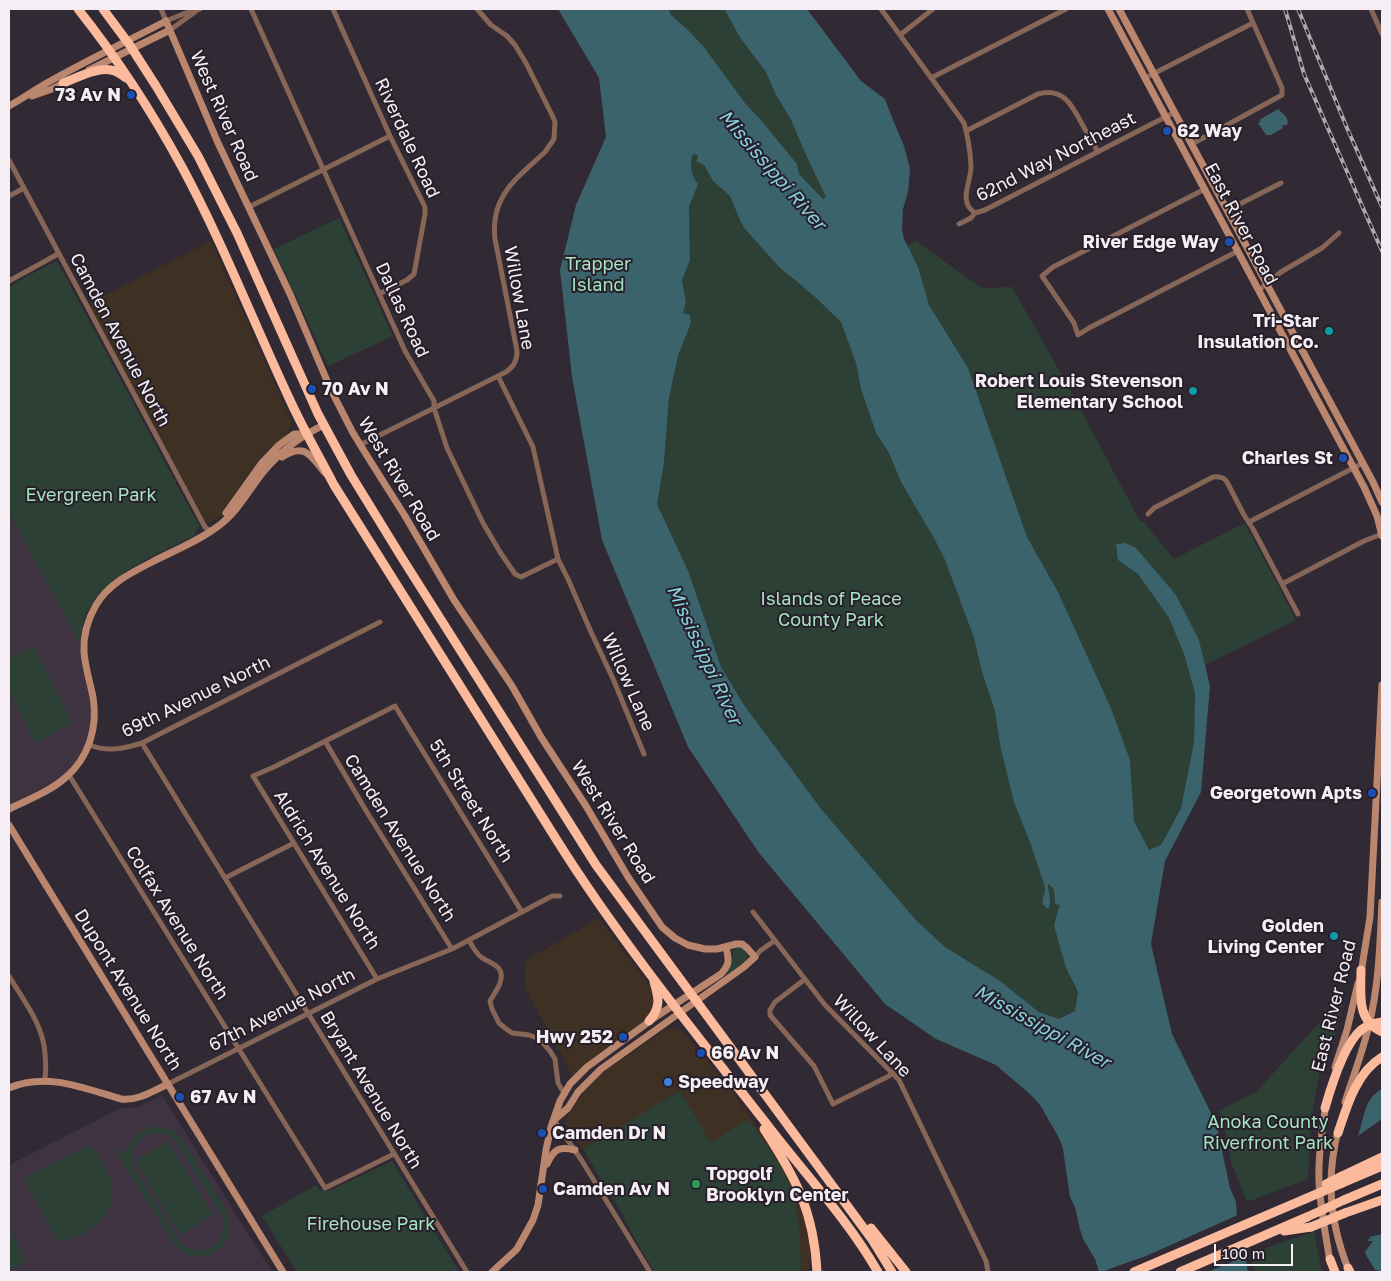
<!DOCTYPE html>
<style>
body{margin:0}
#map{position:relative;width:1391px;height:1281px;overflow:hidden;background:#312933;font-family:"Golos Text",sans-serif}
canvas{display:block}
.frame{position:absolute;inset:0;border:10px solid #f5eff5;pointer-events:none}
.scale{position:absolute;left:1214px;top:1244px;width:79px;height:22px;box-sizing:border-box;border:2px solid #f5eff5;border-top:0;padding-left:6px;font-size:15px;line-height:18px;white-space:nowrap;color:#f5eff5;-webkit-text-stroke:4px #271f29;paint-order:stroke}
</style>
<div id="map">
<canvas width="1391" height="1281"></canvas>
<div class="frame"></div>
<div class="scale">100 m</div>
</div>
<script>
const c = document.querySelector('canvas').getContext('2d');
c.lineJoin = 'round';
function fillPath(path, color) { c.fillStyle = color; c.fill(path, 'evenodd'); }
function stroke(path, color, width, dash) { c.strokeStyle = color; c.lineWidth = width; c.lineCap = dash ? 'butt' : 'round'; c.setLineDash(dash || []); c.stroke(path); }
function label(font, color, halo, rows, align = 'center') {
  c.font = font + ' "Golos Text",sans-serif'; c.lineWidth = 4; c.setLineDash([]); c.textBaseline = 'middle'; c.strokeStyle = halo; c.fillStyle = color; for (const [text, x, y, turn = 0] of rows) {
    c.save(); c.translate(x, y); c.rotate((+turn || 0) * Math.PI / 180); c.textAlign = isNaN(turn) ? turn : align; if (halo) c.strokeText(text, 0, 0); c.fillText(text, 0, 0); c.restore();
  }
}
fillPath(new Path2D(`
 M211 241 291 420V425L288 434 264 454 247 476 221 516 209 523 206 522 87 304Z
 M599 918 654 992 657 1000 653 1015 573 1077 525 988V961Z
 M673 1028 680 1030 686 1035 733 1092 780 1161 791 1179 809 1230 810 1258 809 1272H655L638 1245 622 1214 583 1150 566 1125 565 1121 568 1115 581 1096 599 1075 664 1030Z`), '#3f3024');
fillPath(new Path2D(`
 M9 513 80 644 82 668 89 695 91 718 87 740 77 760 65 775 53 783 9 805Z
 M162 1095 272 1272H9V1165L121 1108 139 1107Z`), '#3f3241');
fillPath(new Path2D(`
 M668 9H724L741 39 766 72 775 93 791 120 806 155 827 197 823 199 799 174 797 164 760 119 745 103 687 29 671 15Z
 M693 154 697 155 713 181 730 196 739 218 780 268 795 280 815 297 841 322 856 363 861 389 876 433 889 453 901 482 935 540 945 560 974 638 982 672 995 711 1000 745 1044 884 1045 890 1042 902 1050 896 1048 892V884H1050L1054 890V896L1060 905 1066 968 1078 993 1075 1011 1059 1019 1039 1012 1000 981 945 947 916 920 822 810 744 705 721 667 689 573 657 504 664 463 669 398 678 356 691 323 683 314 686 302 682 280 690 260 689 207 698 184C691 175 689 165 693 154Z
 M339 218 393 336 328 366 274 249Z
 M916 241 982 288 1012 287 1067 384 1140 521 1144 522 1174 559 1245 523 1296 620 1205 665 1199 640 1176 595 1118 560 1138 574 1169 618 1184 654 1195 693 1194 742 1181 808 1161 845 1148 851 1134 821 1130 760 1057 590 1027 537 968 368 929 305 907 246Z
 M57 261 199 526 194 536C157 555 100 575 85 617 82 626 81 636 80 644L9 513V288L18 281Z
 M34 646 73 723 35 743 9 691V658Z
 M737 947C743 947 748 954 748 960L729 974 728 972C732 963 730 952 737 947Z
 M1343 1002 1338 1026 1319 1076 1311 1119 1308 1179 1247 1202 1231 1162 1224 1123 1219 1111 1257 1091 1328 1013Z
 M680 1091 711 1143 748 1119C764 1142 783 1165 792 1192 797 1208 799 1225 800 1242 800 1252 802 1262 800 1272H655L638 1245 622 1214 583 1149Z
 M150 1127C162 1126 172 1129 181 1138L228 1213C239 1248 200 1272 175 1246L116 1152 122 1148 126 1154C129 1140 137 1132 150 1127ZM155 1133 167 1135 176 1142 222 1216C231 1243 200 1262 180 1242L134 1168C129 1151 138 1136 155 1133Z
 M168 1141 213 1215 180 1235 135 1161Z
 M91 1145C109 1169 125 1198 99 1222 92 1228 85 1234 76 1237 70 1239 63 1240 57 1241L23 1177Z
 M392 1161 459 1272H297L262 1216 316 1185 320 1190 329 1191Z
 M9 1229 27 1261 9 1271Z
 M1314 1232 1322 1272H1255L1250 1256 1271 1246Z`), '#2d4036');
fillPath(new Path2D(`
 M558 9H668L671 15 687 29 703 46 745 103 760 119 797 164 799 174 823 199 826 197 806 155 791 120 775 93 766 72 741 39 724 9H807L861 81 885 99 891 115 904 146 910 169 908 192 903 209 902 229 904 239 918 267 929 305 968 368 1027 537 1057 590 1110 706 1130 760 1134 821 1149 850 1161 845 1181 808 1194 742 1195 693 1184 654 1169 618 1138 574 1118 560 1116 544 1125 543 1136 548 1176 595 1199 640 1210 686 1201 792 1165 861 1151 944 1172 1034 1216 1123 1230 1188 1236 1202 1238 1233 1243 1241 1248 1272H1099L1095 1259 1083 1239 1080 1229 1075 1207 1070 1197 1063 1149 1059 1138 1040 1105 1031 1095 996 1065 936 1039 885 1004 759 853 688 747 602 540 572 377 560 270 576 205 606 137 599 78ZM693 154 697 155 698 158 696 161 704 165 713 181 730 196 739 218 745 229 780 268 795 280 815 297 841 322 856 363 861 389 876 433 889 453 901 482 935 540 945 560 974 638 982 672 995 711 1000 745 1014 802 1031 845 1044 884 1045 890 1042 902 1046 908H1049C1052 898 1048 894 1048 884H1049L1054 890 1055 904 1060 905 1054 925 1066 968 1078 992 1075 1011 1059 1019 1039 1012 1000 981 945 947 916 920 822 810 744 705 721 667 689 573 657 504 664 463 669 398 678 356 691 323 690 315 683 313 686 302 682 280 690 260 689 207 698 184C691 175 689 165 693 154Z
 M1278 109C1283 114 1290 118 1287 125H1284L1282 126 1283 128 1271 135H1266L1258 123 1261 122 1259 120Z
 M1382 1089V1119L1358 1136C1364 1119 1364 1098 1382 1089Z
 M1382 1234V1271L1375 1270 1366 1255 1365 1252 1373 1241 1369 1237Z`), '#3a636b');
fillPath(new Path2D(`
 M1240 1214 1241 1232 1246 1240 1248 1255 1208 1272H1101L1146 1256Z`), '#312933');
stroke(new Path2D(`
 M1369 1240H1372`), '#3a636b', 2);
stroke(new Path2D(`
 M161 9 166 21 183 14 200 9
 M251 9 405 351 434 401V408L447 448 483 523 500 552 515 574 521 577 558 559
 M333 9 390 136 425 207V214L414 274 407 280 379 294
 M881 9 964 123C968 136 970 151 971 165 972 181 957 201 975 213
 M1371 9 1382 34
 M170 30 195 12
 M900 35 933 9
 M931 78 1066 9
 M1145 78 1253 23
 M966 131 1038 94C1063 87 1072 105 1082 124 1087 133 1093 143 1098 152
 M1192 144 1282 95V88L1247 9
 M9 160 205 527 210 531
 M1205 189 1053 267 1042 276 1074 323 1078 335 1089 328 1238 251
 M9 196 24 188
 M249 207 390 136
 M1228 210 1281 183
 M959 224 971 218 975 213 985 210 1175 112
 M9 281 58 254
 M1259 290 1281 272 1322 248 1339 233
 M498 376 533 447 558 559 568 579 591 632 614 681 644 754
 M360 445 506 372C514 366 517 361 517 351L495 239C490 196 517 178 545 152L554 139 555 122 552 115 526 63 515 45 507 36 491 25 477 9
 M1148 514 1154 508 1213 477C1219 476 1224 477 1227 482L1244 515 1253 529 1298 614
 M1249 522 1363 463
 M1282 584 1364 541 1382 534
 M325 741 365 809 452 949
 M142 743 467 1272
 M89 745C108 752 123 749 142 743L380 622
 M69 775 325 1188 394 1154
 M225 878 294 843
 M753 912 825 1005 899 1080 986 1261 988 1272
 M469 940C472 946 476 953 481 957 490 964 506 965 500 983 498 989 493 995 490 1001L492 1009 499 1023 505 1028 512 1033 529 1035 537 1038 544 1044 550 1051 555 1059 558 1083 564 1093
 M755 957 760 951 774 941
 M9 976C23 1000 43 1024 45 1053 46 1062 46 1071 45 1080
 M377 979 253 776 274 767 395 706 522 912
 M804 980 775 1002 770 1010V1015L814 1066 833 1104 889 1076 893 1072
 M168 1084 377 979 452 949 552 896H560
 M554 1120 582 1161 650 1272`), '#876657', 5);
stroke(new Path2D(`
 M1108 9 1364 487 1377 516 1382 536
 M1119 9 1373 482 1382 502
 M89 70 170 30
 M32 96 52 89 66 82
 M9 106C22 99 33 91 45 84 85 61 126 42 166 21L218 143 290 294 331 390 353 433 369 459 405 516 454 600 512 686 541 737 586 806 628 877 662 927 675 938 688 945 705 949H717L736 944H742L747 948 755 957 744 967 601 1069 578 1092 568 1108 554 1120
 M282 457C305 442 311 456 325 473
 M226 513 261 464 279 445 294 434H306
 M9 809C27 800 49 792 65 778 89 758 98 727 93 697 90 682 85 667 84 652 83 636 88 619 96 605 109 583 131 573 152 562 175 550 201 540 221 524 239 510 250 488 264 471 281 451 300 436 324 425
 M9 825 283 1272
 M1361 973 1370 917 1382 685
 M1335 1067 1347 1030 1358 983
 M9 1088C47 1072 83 1088 121 1099 138 1101 153 1091 168 1084
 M1345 1102C1353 1077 1363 1051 1369 1025 1379 985 1380 943 1382 902
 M1326 1104C1322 1129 1318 1156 1319 1181 1320 1208 1326 1235 1330 1262
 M1338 1130C1334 1147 1331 1165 1331 1184 1331 1212 1338 1244 1349 1271
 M547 1164C554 1149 559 1146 575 1150
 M492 1272 517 1249 533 1220 538 1205 546 1150 551 1127 560 1101 570 1084 587 1067 657 1016 721 974C730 964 729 960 726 947`), '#ba866d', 7);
stroke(new Path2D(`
 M78 9C117 58 152 112 182 167 222 241 253 321 289 398 302 427 319 456 334 485L558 842C621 942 696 1034 769 1127 806 1175 848 1220 878 1272
 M103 9 129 44 156 86 198 156 237 233 318 414 351 475 402 558 596 865 871 1238 892 1272
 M63 83C77 78 96 67 111 70 117 71 121 74 126 78
 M1361 970C1361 995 1356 1020 1382 1032
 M649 1021C661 1008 659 998 654 982
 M1325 1108C1331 1087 1344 1044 1361 1030 1367 1025 1374 1023 1382 1022
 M764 1129C796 1178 814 1212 817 1272
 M1338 1133C1347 1106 1356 1073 1382 1057
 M1342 1176 1382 1157
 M1342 1183 1382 1166
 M1344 1200 1382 1184
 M1345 1213 1382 1200
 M871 1228 906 1272
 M1284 1231 1311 1227
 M1330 1259 1335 1272
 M1348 1268 1350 1272
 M1134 1272 1305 1199
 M1180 1272 1307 1217`), '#faba9b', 9);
const rail = new Path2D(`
 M1285 9 1304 74 1382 251
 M1298 9 1347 128 1382 207`);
stroke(rail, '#afa8af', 4);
stroke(rail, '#271f29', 2, [5.5]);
stroke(new Path2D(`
 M1326 1184 1342 1176
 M1305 1199 1342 1183
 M1307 1217 1344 1200
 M1311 1227 1345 1213`), '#faba9b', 9);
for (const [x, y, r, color] of [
 [131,95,5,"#1a4fb4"],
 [1167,131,5,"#1a4fb4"],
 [1229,242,5,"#1a4fb4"],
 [1329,331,5,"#0f9aa8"],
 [312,389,5,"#1a4fb4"],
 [1193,391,5,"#0f9aa8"],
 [1343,458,5,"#1a4fb4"],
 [1372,793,5,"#1a4fb4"],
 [1334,936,5,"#0f9aa8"],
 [623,1037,5,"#1a4fb4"],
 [701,1053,5,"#1a4fb4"],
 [668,1082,5,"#3f7fe0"],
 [180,1097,5,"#1a4fb4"],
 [542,1133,5,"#1a4fb4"],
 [696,1184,5,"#2e9e5b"],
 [543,1189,5,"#1a4fb4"]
]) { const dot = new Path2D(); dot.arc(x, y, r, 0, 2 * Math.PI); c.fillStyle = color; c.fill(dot); stroke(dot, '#271f29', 2); }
label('bold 18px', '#f5eff5', '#271f29', [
 ["73 Av N",121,95],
 ["62 Way",1177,131,"left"],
 ["River Edge Way",1219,242],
 ["Tri-Star",1319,321],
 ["Insulation Co.",1319,342],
 ["Robert Louis Stevenson",1183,381],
 ["Elementary School",1183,402],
 ["70 Av N",322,389,"left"],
 ["Charles St",1333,458],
 ["Georgetown Apts",1362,793],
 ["Golden",1324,926],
 ["Living Center",1324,947],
 ["Hwy 252",613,1037],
 ["66 Av N",711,1053,"left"],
 ["Speedway",678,1082,"left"],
 ["67 Av N",190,1097,"left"],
 ["Camden Dr N",552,1133,"left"],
 ["Topgolf",706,1174,"left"],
 ["Brooklyn Center",706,1195,"left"],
 ["Camden Av N",553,1189,"left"]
], 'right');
label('18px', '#f5eff5', '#271f29', [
 ["West River Road",224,116,66],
 ["Riverdale Road",407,138,65],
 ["62nd Way Northeast",1056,157,-27],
 ["East River Road",1241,224,62],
 ["Willow Lane",519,298,80],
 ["Dallas Road",402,310,65],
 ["Camden Avenue North",120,340,62],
 ["West River Road",399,479,59],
 ["Willow Lane",628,682,66],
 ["69th Avenue North",196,697,-26],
 ["5th Street North",471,801,58],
 ["West River Road",613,822,58],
 ["Camden Avenue North",400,838,58],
 ["Aldrich Avenue North",327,870,58],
 ["Colfax Avenue North",177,923,58],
 ["Dupont Avenue North",128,990,58],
 ["East River Road",1334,1006,-76],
 ["67th Avenue North",282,1010,-27],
 ["Willow Lane",872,1036,47],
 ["Bryant Avenue North",371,1090,59]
]);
label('18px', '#a6e3c2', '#271f29', [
 ["Trapper",598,264],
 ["Island",598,285],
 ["Evergreen Park",91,495],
 ["Islands of Peace",831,599],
 ["County Park",831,620],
 ["Anoka County",1268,1122],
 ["Riverfront Park",1268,1143],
 ["Firehouse Park",371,1224]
]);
label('italic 19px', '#85d1df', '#271f29', [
 ["Mississippi River",772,170,49],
 ["Mississippi River",704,655,65],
 ["Mississippi River",1042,1027,29]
]);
</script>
